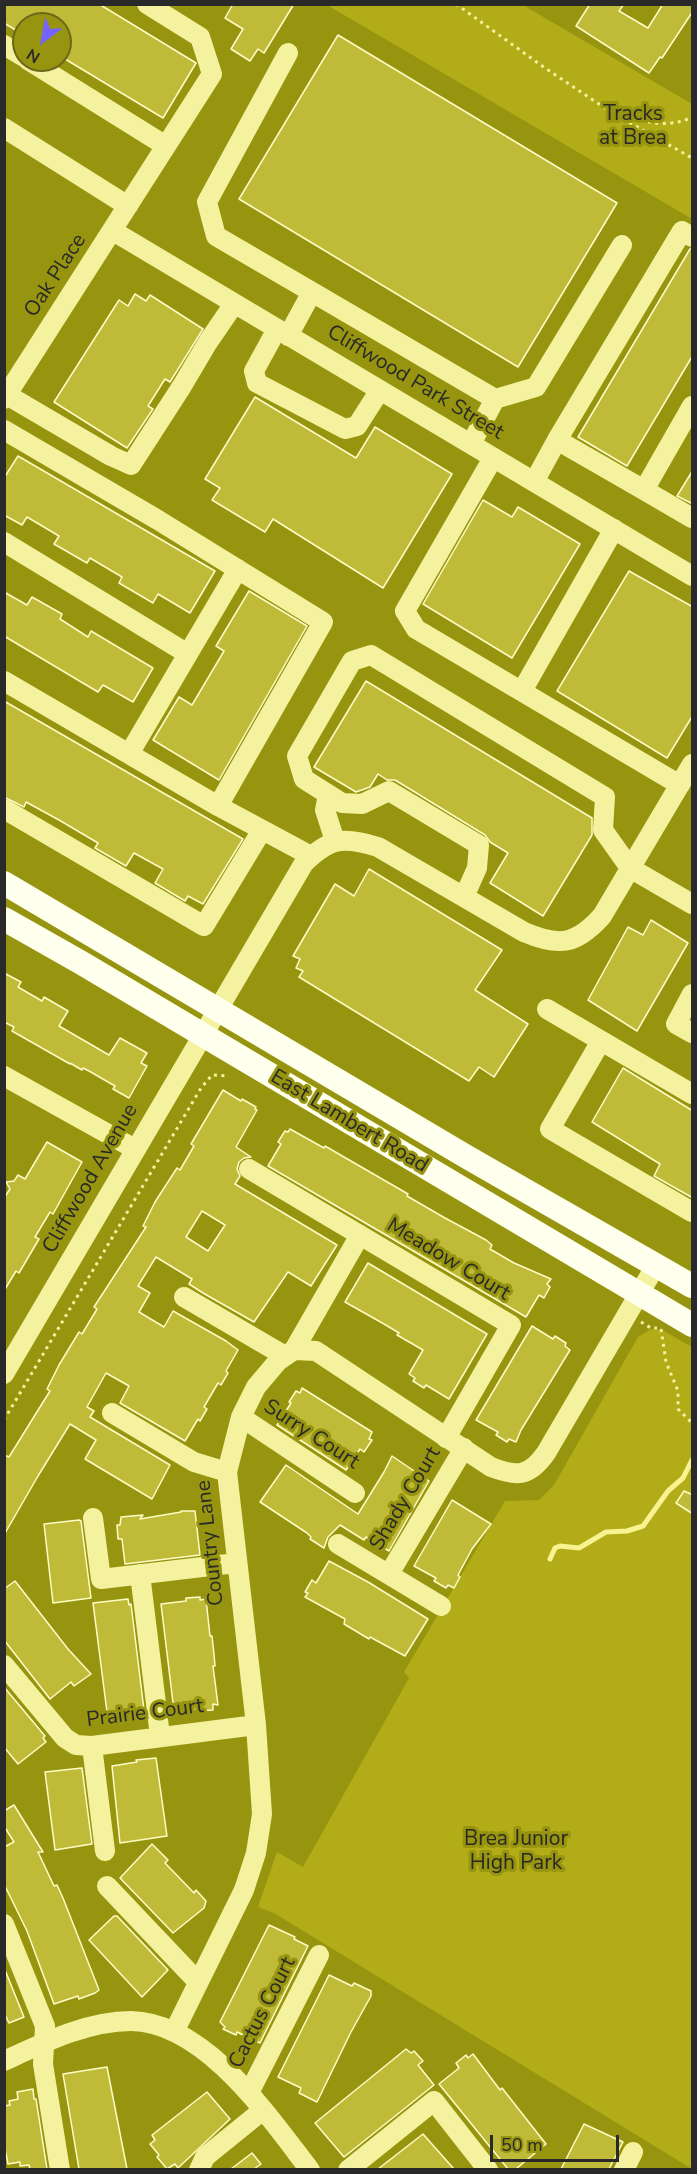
<!DOCTYPE html>
<style>
body{margin:0}
#map{position:relative;width:697px;height:2174px;overflow:hidden;background:#97940f;font-family:"Nunito Sans",sans-serif}
canvas{display:block}
.frame{position:absolute;inset:0;border:6px solid #292929;pointer-events:none}
.north{position:absolute;left:12px;top:12px;width:60px;height:60px;box-sizing:border-box;background:#97940f;border:2px solid #6b6919;border-radius:50%;rotate:212deg;font-size:16px;font-weight:700;line-height:24px;text-align:center;color:#292929}
.north::after{content:'';display:block;margin:auto;width:21px;height:27px;background:#7662ff;clip-path:polygon(50% 0,100% 100%,50% 72%,0 100%)}
.scale{position:absolute;left:490px;top:2135px;width:129px;height:27px;box-sizing:border-box;border:3px solid #292929;border-top:0;padding-left:8px;font-size:18px;line-height:21px;white-space:nowrap;color:#292929;-webkit-text-stroke:4px #97940f;paint-order:stroke}
</style>
<div id="map">
<canvas width="697" height="2174"></canvas>
<div class="frame"></div>
<div class="north">N</div>
<div class="scale">50 m</div>
</div>
<script>
const c = document.querySelector('canvas').getContext('2d');
c.lineJoin = 'round';
function fillPath(path, color) { c.fillStyle = color; c.fill(path, 'evenodd'); }
function stroke(path, color, width, dash) { c.strokeStyle = color; c.lineWidth = width; c.lineCap = dash ? 'butt' : 'round'; c.setLineDash(dash || []); c.stroke(path); }
function label(font, color, halo, rows, align = 'center') {
  c.font = font + ' "Nunito Sans",sans-serif'; c.lineWidth = 6; c.setLineDash([]); c.textBaseline = 'middle'; c.strokeStyle = halo; c.fillStyle = color; for (const [text, x, y, turn = 0] of rows) {
    c.save(); c.translate(x, y); c.rotate((+turn || 0) * Math.PI / 180); c.textAlign = isNaN(turn) ? turn : align; if (halo) c.strokeText(text, 0, 0); c.fillText(text, 0, 0); c.restore();
  }
}
fillPath(new Path2D(`
 M327 5H523L692 104V219Z
 M651 1329 664 1331 692 1347V2169L274 1913 258 1907 277 1852 303 1867 409 1678 404 1672 505 1501 539 1500 554 1485 638 1337Z`), '#b1ac17');
stroke(new Path2D(`
 M550 1559 555 1548 560 1546 579 1548 606 1532 627 1531 643 1526 668 1491 683 1478 692 1460`), '#f8f390', 5);
const building = new Path2D(`
 M4 4H99L196 63 163 118 60 56V24H24V35L4 23Z
 M233 4H294L264 53 258 49 250 61 231 49 243 29 225 18Z
 M590 4H624L619 11 648 28 663 4H693V11L662 58 660 57 649 73 576 26Z
 M338 35 617 203 518 367 239 199Z
 M690 249H693V355L627 466 578 437Z
 M135 294 146 301 150 295 203 329 170 382 165 379 148 406 153 409 127 448 54 402 119 300 128 306Z
 M255 397 356 458 375 427 452 474 383 588 273 519 265 532 212 500 220 488 205 479Z
 M18 456 215 571 190 613 158 594 153 603 119 583 122 577 90 558 87 563 54 544 59 536 27 517 22 525 4 515V478Z
 M693 470V504L677 496Z
 M483 500 512 517 518 507 580 544 512 658 423 604Z
 M629 571 693 607V715L667 758 557 691Z
 M249 591 307 626 219 780 153 740 179 697 192 705 224 651 216 646Z
 M4 592 27 605 32 597 62 614 60 619 88 637 91 631 153 668 133 702 103 685 98 692 4 636Z
 M366 681 592 818V835L543 916 490 883 508 853 490 842 485 835 395 780H387L378 774 370 787 356 792 314 767Z
 M4 701 243 839 203 904 188 896 185 901 155 883 163 869 134 853 126 866 95 848 98 843 59 820 26 802 24 807 4 797Z
 M369 869 502 950 475 990 528 1024 494 1077 479 1067 469 1081 299 977 303 971 296 968 300 959 293 956 335 884 354 896Z
 M651 920 688 943 637 1031 588 1000 628 927 643 935Z
 M4 973 21 982 18 987 42 1001 44 997 68 1011 59 1026 109 1055 120 1038 147 1053 141 1063 147 1066 129 1098 113 1089 115 1086 89 1071 83 1068 82 1070 70 1063V1064L12 1031 14 1027 4 1022Z
 M623 1068 693 1111V1198L654 1176 660 1164 592 1122Z
 M223 1090 241 1101 242 1099 256 1107 255 1109 257 1110 236 1147 251 1157 244 1158 239 1162 237 1169 240 1176 235 1184 337 1245 311 1286 288 1272 254 1322 203 1293 189 1284 192 1279 156 1257 138 1286 150 1293 139 1312 164 1327 173 1311 226 1341 238 1350 226 1371 228 1373 221 1385 218 1383 204 1407 207 1409 200 1421 198 1419 185 1441 120 1403 129 1386 106 1373 87 1407 94 1411 90 1417 170 1465 152 1499 85 1459 96 1440 70 1424 38 1476 4 1535V1455L9 1457 35 1415 50 1391 47 1389 59 1365 79 1332 82 1334 97 1309 94 1307 146 1227 143 1226 155 1202 177 1168 180 1170 194 1146 191 1144ZM202 1211 225 1225 208 1251 186 1237Z
 M290 1129 324 1148 325 1146 408 1194 407 1196 445 1218 486 1240 492 1245 490 1249 514 1263 551 1279 547 1284 550 1287 544 1298 539 1295 526 1317 268 1166 281 1144 278 1142 285 1131 288 1132Z
 M47 1142 82 1162 53 1214 50 1212 35 1237 39 1239 19 1273 16 1271 4 1291V1198L10 1189 6 1182 14 1181 18 1175 25 1179Z
 M368 1263 487 1334 449 1399 426 1385 424 1388 413 1381 415 1378 409 1374 423 1350 397 1335 399 1333 384 1324 345 1302Z
 M532 1326 553 1339 555 1336 566 1343 565 1346 570 1350 521 1430 516 1442 509 1439 507 1442 496 1435 498 1432 476 1420Z
 M302 1388 372 1432 369 1439 372 1440 364 1452 360 1449 346 1470 277 1425 291 1403 289 1402 296 1391 300 1393Z
 M392 1456 429 1481 389 1551 366 1537 364 1540 340 1525 328 1537 324 1548 310 1539 311 1537 307 1533 260 1502 286 1465 358 1514 384 1472Z
 M684 1491 693 1495V1514L676 1503Z
 M452 1500 491 1524 472 1549 458 1575 460 1577 454 1588 448 1585 446 1588 434 1581 436 1578 414 1566Z
 M181 1511H195L200 1555 125 1564 122 1539H118L117 1525H120L121 1517 143 1515 140 1519 181 1512Z
 M79 1520 81 1521 91 1598 53 1603 44 1524Z
 M329 1561 368 1582 428 1619 405 1656 370 1637 369 1639 344 1624 345 1619 305 1597 308 1593 305 1592 312 1580 316 1583Z
 M15 1581 68 1649 91 1674 74 1686 71 1682 50 1699 4 1640V1589Z
 M200 1597V1600L206 1599 210 1636H212L214 1654 215 1666H213L218 1705 213 1704V1710L199 1711V1709L174 1711 161 1604 186 1601V1598Z
 M128 1599 129 1605 131 1604 144 1710 142 1711 143 1715 108 1720 93 1603Z
 M4 1687 45 1736 43 1738 46 1742 18 1764 4 1747Z
 M156 1758 167 1836 120 1843 112 1766 137 1762 136 1760Z
 M82 1768 92 1844 55 1850 45 1772Z
 M14 1805 43 1852H38L54 1886 57 1885 63 1898 99 1990 95 1993 79 1999 78 1996 54 2004 27 1931 4 1884V1847L14 1842 4 1826V1811Z
 M152 1844 168 1860 165 1863 194 1893 196 1890 206 1901 204 1908 173 1933 120 1878Z
 M114 1916H117L168 1970 142 1997 89 1940Z
 M269 1925 295 1937 294 1939 308 1946 260 2043 237 2032 236 2035 223 2029 225 2027 220 2022Z
 M5 1970 24 2017 9 2023 4 2013Z
 M329 1975 352 1986 354 1983 371 1991V1996L351 2032 317 2102 299 2093 301 2088 278 2077Z
 M406 2049 411 2053 414 2051 423 2061 418 2065 434 2085 344 2157 315 2123Z
 M473 2054 500 2090 502 2088 546 2144 516 2169H508L439 2084 459 2068 456 2063 466 2055 468 2058Z
 M107 2067 127 2169H79L63 2074Z
 M33 2089 34 2099H36L47 2169H30L29 2165 20 2166V2162L8 2164 4 2144V2106L10 2105 9 2101 18 2099 17 2092Z
 M207 2092 230 2119 178 2168 175 2164 167 2169 157 2157 159 2155 150 2144 155 2140 152 2135Z
 M584 2124 623 2142 609 2169H561Z
 M423 2134 454 2169H378Z
 M252 2153 261 2164 254 2169H231Z`);
fillPath(building, '#bfbb38');
stroke(building, '#fefcc7', 1.5);
stroke(new Path2D(`
 M456 4 545 68 611 112 692 158
 M619 114C643 122 669 129 692 117
 M641 1322 651 1328H657
 M661 1329 666 1362 678 1391V1409L692 1423
 M4 1420 201 1088 212 1075 229 1076`), '#f4f19f', 3, [3, 4.5]);
stroke(new Path2D(`
 M4 45 24 57
 M288 53 207 202 216 236 312 292
 M28 60 166 146
 M4 128 128 206
 M113 231 692 576
 M277 329 254 371 257 383 345 429 357 426 380 390
 M288 336 312 292 495 399
 M7 395 111 456 131 465 182 386 208 342 234 304
 M4 399 212 74 200 37 147 4
 M692 406 644 490 692 518
 M4 430 158 520 323 622 218 806 311 856
 M471 444 495 399 536 387 622 245
 M493 458 405 611 416 629 680 785
 M534 482 557 440
 M644 490 557 440 682 231 692 237
 M4 542 188 654
 M4 681 218 806
 M522 691 614 529
 M129 754 238 569
 M328 794 325 810 335 841
 M4 809 204 926 262 830
 M464 897 477 868 479 845 389 791 362 804 342 803 304 779 297 756 352 661 371 655 605 797 603 830 630 868 692 904
 M692 994 676 1024 692 1033
 M547 1009 692 1094
 M601 1041 550 1129 692 1212
 M4 1076 135 1149
 M249 1169 511 1325 446 1438
 M184 1297 285 1356
 M294 1350 360 1235
 M4 1374 304 863C330 838 343 836 378 847L524 932C559 947 576 945 602 916L692 764
 M112 1413 194 1462 227 1472
 M241 1417 355 1493
 M93 1518 101 1579 236 1563
 M338 1544 441 1606
 M140 1574 160 1736
 M389 1574 464 1448
 M4 1665 65 1738 76 1745 92 1746 256 1725
 M92 1746 105 1851
 M107 1886 198 1982
 M4 1924 45 2026 43 2064 60 2170
 M174 2032 244 1890 256 1853 262 1814 256 1725 227 1472 241 1417 256 1387 278 1361 294 1350 316 1351 491 1467C517 1477 529 1477 546 1453L656 1265
 M4 2061C43 2043 87 2021 131 2021 205 2022 269 2117 310 2170
 M249 2093 319 1955
 M199 2170 205 2157 263 2110
 M348 2170 434 2101 488 2170
 M624 2170 633 2152`), '#f4f19f', 20);
stroke(new Path2D(`
 M4 883 467 1157 692 1286
 M4 919 80 962 692 1325`), '#feffec', 24);
label('21px', '#292823', '#97940f', [
 ["Tracks",633,115],
 ["at Brea",633,139],
 ["Brea Junior",516,1840],
 ["High Park",516,1864]
]);
label('21px', '#292929', '#97940f', [
 ["Oak Place",56,276,-57],
 ["Cliffwood Park Street",415,383,31],
 ["East Lambert Road",349,1122,31],
 ["Cliffwood Avenue",91,1179,-60],
 ["Meadow Court",448,1260,31],
 ["Surry Court",311,1435,33],
 ["Shady Court",406,1499,-59],
 ["Country Lane",211,1543,-96],
 ["Prairie Court",145,1714,-7],
 ["Cactus Court",263,2013,-63]
]);
</script>
